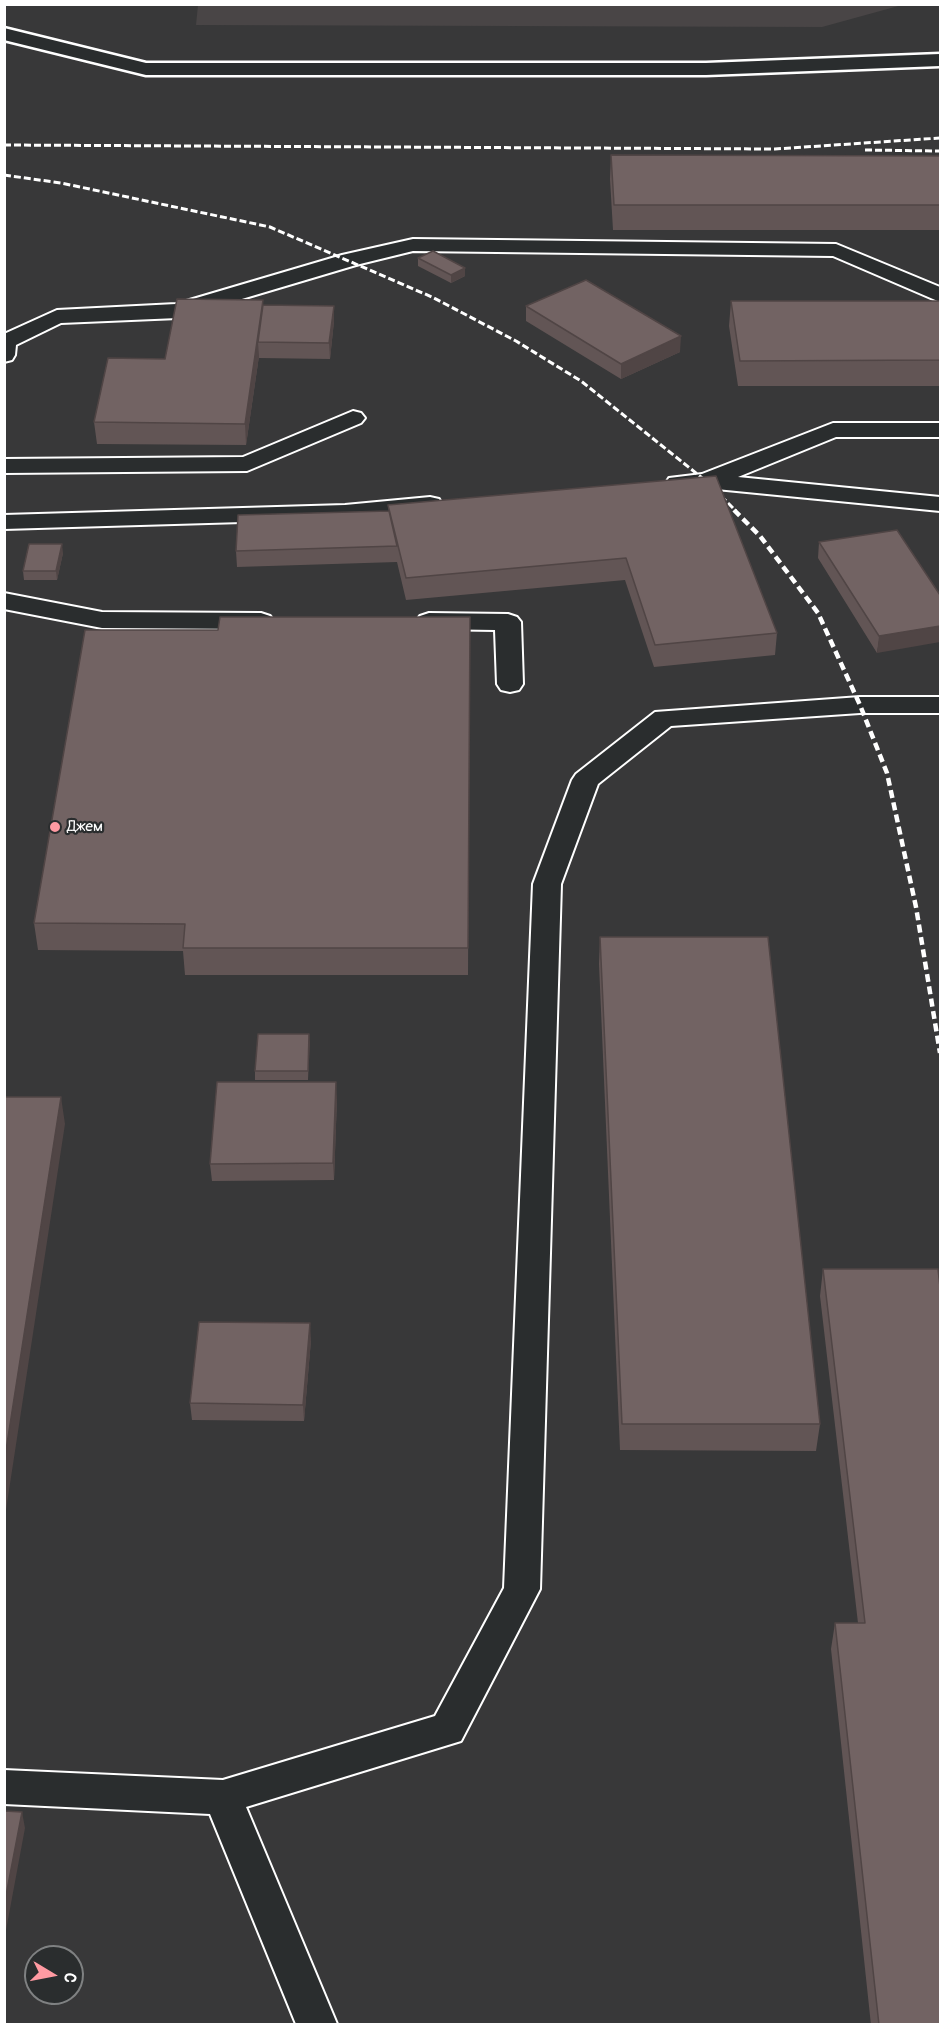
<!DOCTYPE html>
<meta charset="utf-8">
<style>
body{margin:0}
#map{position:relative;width:945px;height:2029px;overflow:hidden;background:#383839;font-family:Pangolin,sans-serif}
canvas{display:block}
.frame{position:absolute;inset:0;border:6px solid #fff;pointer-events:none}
.north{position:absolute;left:24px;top:1945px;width:60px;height:60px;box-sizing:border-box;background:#2a2d2e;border:2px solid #7f8182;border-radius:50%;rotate:100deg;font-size:16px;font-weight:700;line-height:24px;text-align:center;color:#fff}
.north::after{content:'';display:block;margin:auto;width:21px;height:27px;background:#ff9aa2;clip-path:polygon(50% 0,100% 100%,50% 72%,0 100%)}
</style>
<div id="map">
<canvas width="945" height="2029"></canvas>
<div class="frame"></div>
<div class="north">С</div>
</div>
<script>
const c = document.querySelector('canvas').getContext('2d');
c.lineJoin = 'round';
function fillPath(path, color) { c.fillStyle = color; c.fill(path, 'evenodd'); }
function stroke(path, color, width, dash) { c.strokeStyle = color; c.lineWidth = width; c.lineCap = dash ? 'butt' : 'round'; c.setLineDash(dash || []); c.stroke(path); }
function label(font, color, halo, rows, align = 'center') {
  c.font = font + ' Pangolin,sans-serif'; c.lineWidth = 4.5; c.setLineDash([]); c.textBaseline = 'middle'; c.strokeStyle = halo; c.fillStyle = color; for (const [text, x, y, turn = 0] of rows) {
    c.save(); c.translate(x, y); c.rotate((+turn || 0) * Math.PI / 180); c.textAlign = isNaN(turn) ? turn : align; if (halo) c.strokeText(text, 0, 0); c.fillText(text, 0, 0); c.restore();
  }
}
fillPath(new Path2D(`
 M198 5V4L902 5 822 27 196 25Z`), '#494546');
const service = new Path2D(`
 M413 239 836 244 940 287V302L833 256 413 251 356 265 178 318 61 323 16 345 15 355 12 360 4 362V334L57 310 176 304 342 255Z
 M353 411 361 413 365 418 361 423 247 471 4 473V459L243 457Z
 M833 423H940V437H836L738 477 940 497V511L706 488 678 490 669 488 666 483 669 478 702 474Z
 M430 497 439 499 442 504 439 509 345 519 4 529V515L345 505Z
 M4 593 102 612 261 613 270 616 274 621 270 626 261 629 102 628 4 609Z
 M429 613 508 614 517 617 521 622 523 684 519 690 510 692 501 690 497 684 495 630 429 629 420 626 416 621 420 616Z
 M860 697H940V713H860L671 726 598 784 561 884 540 1589 461 1741 246 1807 337 2024H296L210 1814 4 1804V1770L223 1780 435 1716 504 1588 533 884 572 780 576 774 655 712Z`);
const minor = new Path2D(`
 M4 28 146 63H706L940 54V66L706 75H146L4 40Z`);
stroke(service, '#fff', 4);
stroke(minor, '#fff', 5);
fillPath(service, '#2a2d2e');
fillPath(minor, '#2a2d2e');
stroke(new Path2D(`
 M4 145 775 149 940 138
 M865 150 940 151
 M4 175 61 183 270 227 432 297 516 341 581 381 706 481 736 511`), '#fff', 3, [7, 3]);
stroke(new Path2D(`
 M734 510 760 536 818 613 860 705 887 773 916 907 940 1053`), '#fff', 4.5, [8, 4.5]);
fillPath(new Path2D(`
 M611 155 940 156V230H613L610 179Z
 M418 258 465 276 451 283 418 266Z
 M263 300V305L334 321 330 359 259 358V356L246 445 97 444 94 422Z
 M731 301H940V386H738L729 326Z
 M526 306 680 352 621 379 526 321Z
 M716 476 777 633 775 655 654 667 625 580 406 600 397 562 237 567 236 551 389 511 388 505Z
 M897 530 877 653 818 558 819 542Z
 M63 553 57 580H24L23 571Z
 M470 617 468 975H185L183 951 38 950 34 923 218 630Z
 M600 937 820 1424 816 1451 620 1450 599 964Z
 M309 1034 308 1080H255V1071Z
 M337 1098 334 1180 212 1181 210 1164Z
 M823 1269 940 2025H871L831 1649 835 1623H858L820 1296Z
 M311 1340 304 1421 192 1420 190 1403Z`), '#625555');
fillPath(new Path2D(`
 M465 268V276L451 283V275Z
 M263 300 264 321 258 342 259 356 246 445 245 424Z
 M334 306V321L330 359 329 343Z
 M681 336 680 352 621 379V364Z
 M62 544 63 553 57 580 56 571Z
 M940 626V642L877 653 879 636Z
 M309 1034 310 1043 308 1080V1071Z
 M336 1082 337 1098 334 1180 333 1163Z
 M61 1097 65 1124 4 1523V1463Z
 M310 1323 311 1340 304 1421 303 1405Z
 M22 1812 25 1828 4 1941V1906Z`), '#504545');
const building = new Path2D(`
 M611 155 940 156V205H614Z
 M433 251 465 268 451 275 418 258Z
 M586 280 681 336 621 364 526 306Z
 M177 299 263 300 245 424 94 422 108 358 165 359Z
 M731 301H940V360L740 361Z
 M263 305 334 306 329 343 258 342Z
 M716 476 777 633 655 645 626 558 406 578 388 505Z
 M389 511 397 546 236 551 238 515Z
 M897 530 940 595V626L879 636 819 542Z
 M29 544H62L56 571H23Z
 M220 617H470L468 948H183L185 924 34 923 85 630H218Z
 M600 937H768L820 1424H622Z
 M258 1034H309L308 1071H255Z
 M217 1082H336L333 1163 210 1164Z
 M4 1097H61L4 1463Z
 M823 1269H938L940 1287V2025H879L835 1623H865Z
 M199 1322 310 1323 303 1405 190 1403Z
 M4 1811 22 1812 4 1906Z`);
fillPath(building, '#726363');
stroke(building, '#504545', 1.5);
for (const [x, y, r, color] of [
 [55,827,6,"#ff9aa2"]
]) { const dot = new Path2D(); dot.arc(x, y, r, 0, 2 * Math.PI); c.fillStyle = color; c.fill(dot); stroke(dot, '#2a2d2e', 2); }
label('15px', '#fff', '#2a2d2e', [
 ["Джем",67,827]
], 'left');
</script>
